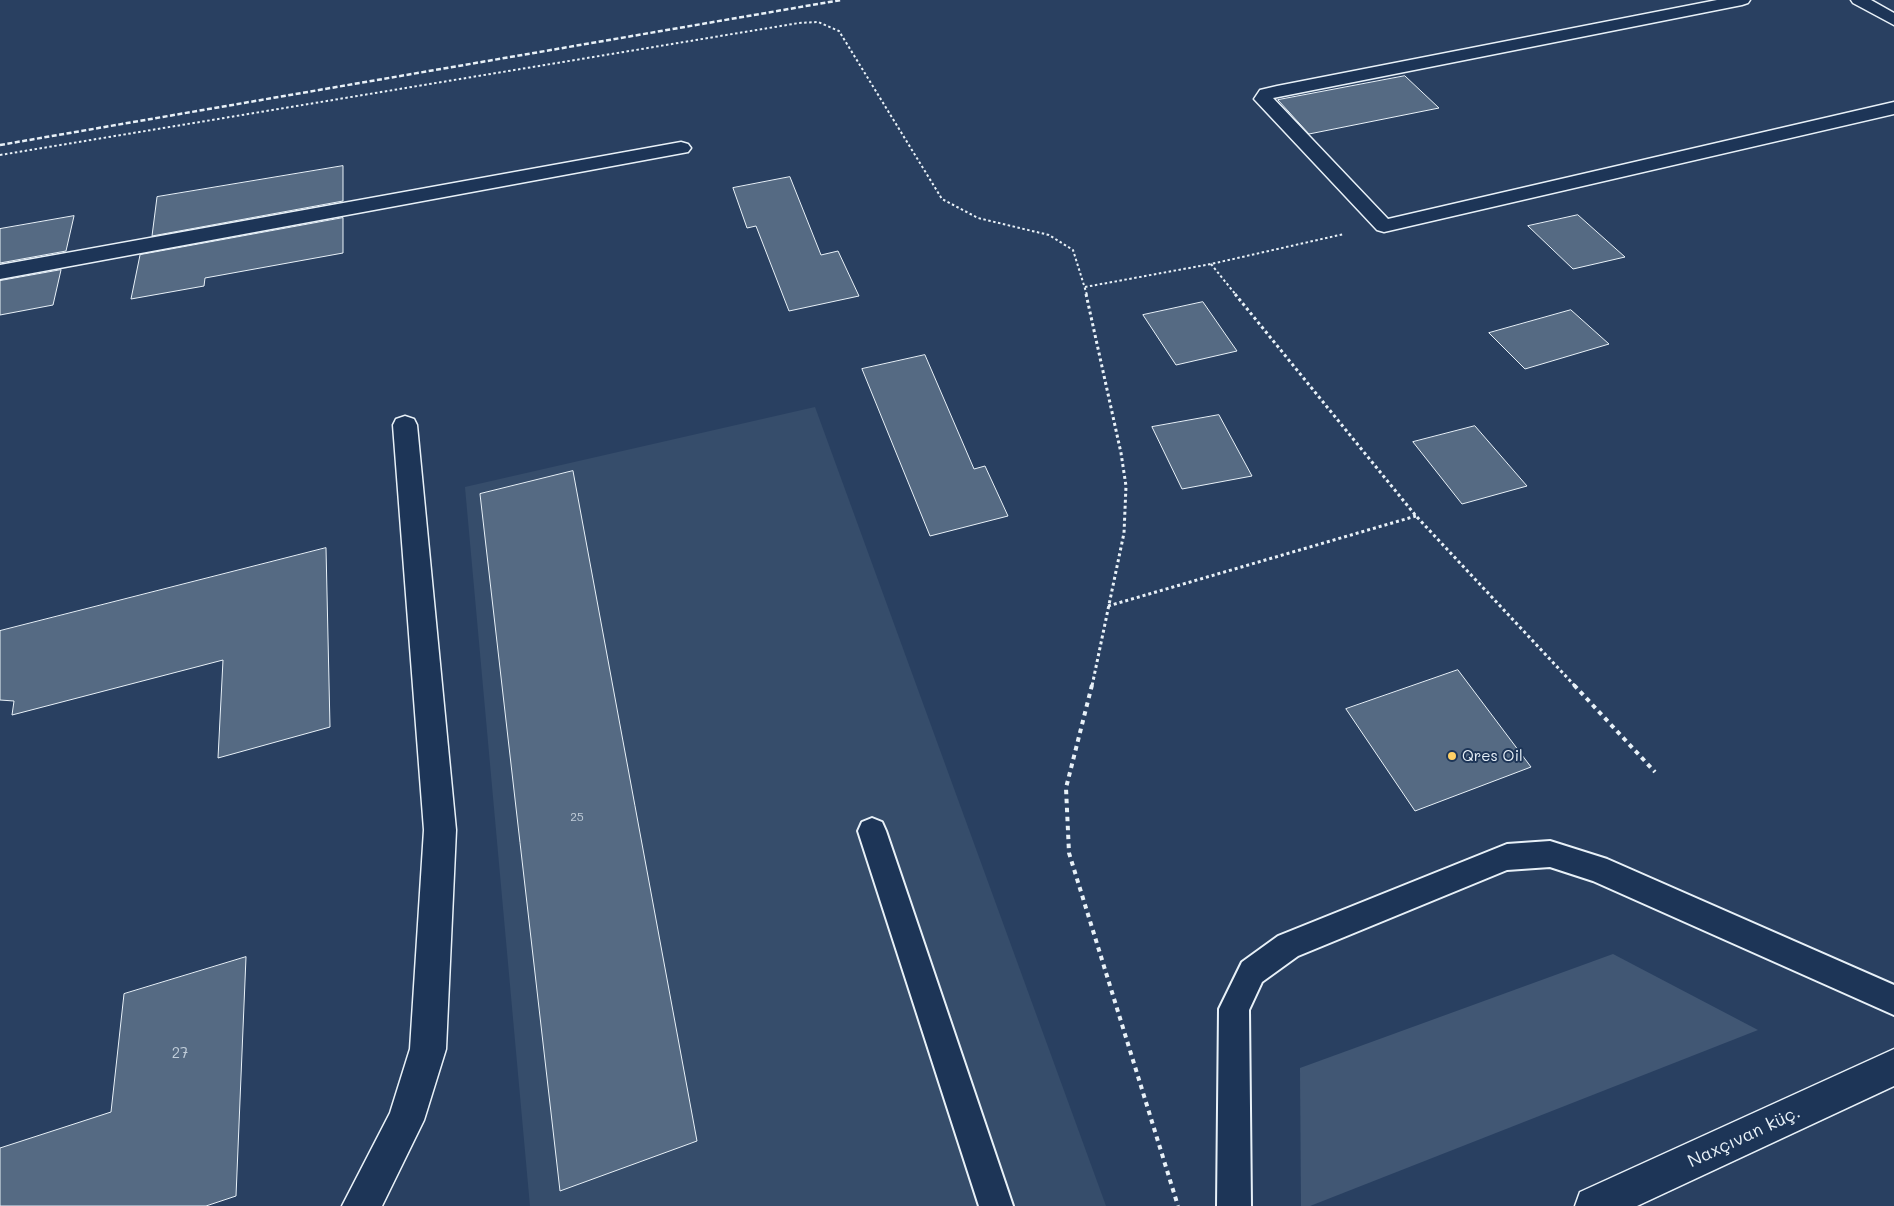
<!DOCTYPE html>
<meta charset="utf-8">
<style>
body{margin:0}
canvas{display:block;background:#294061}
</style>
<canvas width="1894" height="1206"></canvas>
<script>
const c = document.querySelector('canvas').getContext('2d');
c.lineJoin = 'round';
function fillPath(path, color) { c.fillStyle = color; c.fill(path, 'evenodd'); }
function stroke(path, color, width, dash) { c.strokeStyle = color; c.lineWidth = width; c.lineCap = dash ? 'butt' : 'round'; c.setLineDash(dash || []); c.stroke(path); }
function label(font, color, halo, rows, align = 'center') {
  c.font = font + ' Mali,sans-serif'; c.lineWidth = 4; c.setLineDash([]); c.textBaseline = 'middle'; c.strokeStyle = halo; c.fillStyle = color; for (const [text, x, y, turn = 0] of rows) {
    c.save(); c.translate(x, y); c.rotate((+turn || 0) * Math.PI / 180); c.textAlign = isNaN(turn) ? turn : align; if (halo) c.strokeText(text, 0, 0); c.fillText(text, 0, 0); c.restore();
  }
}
fillPath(new Path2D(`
 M815 407 1106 1206H530L465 487Z`), '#364d6b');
fillPath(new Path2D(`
 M1613 954 1758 1030 1310 1206H1301L1300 1068Z`), '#415774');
const building = new Path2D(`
 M1405 76 1439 108 1309 134 1278 100Z
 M343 166V201L152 236 157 197Z
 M790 177 821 255 838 251 859 296 789 311 756 226 747 228 733 188Z
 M1578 215 1625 257 1573 269 1528 226Z
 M74 216 66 251 0 263V229Z
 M343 218V253L205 278 204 286 131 299 140 255Z
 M61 270 53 305 0 315V281Z
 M1203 302 1237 351 1176 365 1143 315Z
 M1571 310 1609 344 1525 369 1489 333Z
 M925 355 974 469 985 466 1008 516 930 536 862 369Z
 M1219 415 1252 476 1182 489 1152 427Z
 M1475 426 1527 486 1462 504 1413 442Z
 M573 471 697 1141 560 1191 480 494Z
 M326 548 330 727 218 758 223 660 12 715 14 701 0 700V631Z
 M1458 670 1531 767 1415 811 1346 709Z
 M246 957 236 1196 206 1206H0V1148L111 1112 124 994Z`);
fillPath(building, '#556a83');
stroke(building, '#e8f1f8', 1);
const lane = new Path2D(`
 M872 818 882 822 886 831 1013 1206H979L858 831 862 822Z
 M1550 841 1607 859 1894 985V1015L1593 881 1550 867 1507 870 1298 956 1262 982 1249 1010 1251 1206H1217L1219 1009 1242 962 1278 936 1507 844Z`);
const street = new Path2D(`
 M1717 0H1750L1748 3 1742 5 1273 98 1388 219 1894 102V114L1384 232 1377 230 1254 99 1260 90 1277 86Z
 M1851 0H1871L1894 13V25L1853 3Z
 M681 142 688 144 691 148 688 152 0 279V265Z
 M405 416 414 419 417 425 456 830 446 1049 424 1120 382 1206H342L390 1113 410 1049 424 830 393 425 396 419Z`);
const secondary = new Path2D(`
 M1894 1049V1086L1637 1206H1575L1580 1192Z`);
stroke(lane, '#e8f1f8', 4);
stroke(street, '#e8f1f8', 3);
stroke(secondary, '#e8f1f8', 3);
stroke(new Path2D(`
 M0 155 799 23 818 22 839 31 942 199 978 218 1049 235 1073 250 1087 295
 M1211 264 1236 295
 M1085 287 1211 264 1344 234`), '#e8f1f8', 2, [2.5, 2.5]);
stroke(new Path2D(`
 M1086 294 1121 453 1126 486 1124 533 1092 686
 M1235 294 1416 516 1575 686
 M1108 606 1416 516`), '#e8f1f8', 3, [3, 3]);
stroke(new Path2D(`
 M1092 685 1066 788 1069 853 1178 1206
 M1574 685 1655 772`), '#e8f1f8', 4, [4.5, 4.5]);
fillPath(lane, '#1d3557');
fillPath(street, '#1d3557');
fillPath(secondary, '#1d3557');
stroke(new Path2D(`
 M0 145 841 0`), '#e8f1f8', 2.5, [5, 2.5]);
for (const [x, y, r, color] of [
 [1452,756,5,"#ffd166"]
]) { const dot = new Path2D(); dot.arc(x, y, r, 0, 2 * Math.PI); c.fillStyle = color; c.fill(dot); stroke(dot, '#1d3557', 2); }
label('12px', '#c3cfdb', null, [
 ["25",577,817]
]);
label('15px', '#e8f1f8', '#1d3557', [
 ["Qres Oil",1462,756]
], 'left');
label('15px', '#c3cfdb', null, [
 ["27",180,1053]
]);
label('18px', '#e8f1f8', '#1d3557', [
 ["Naxçıvan küç.",1744,1137,-25]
]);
</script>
